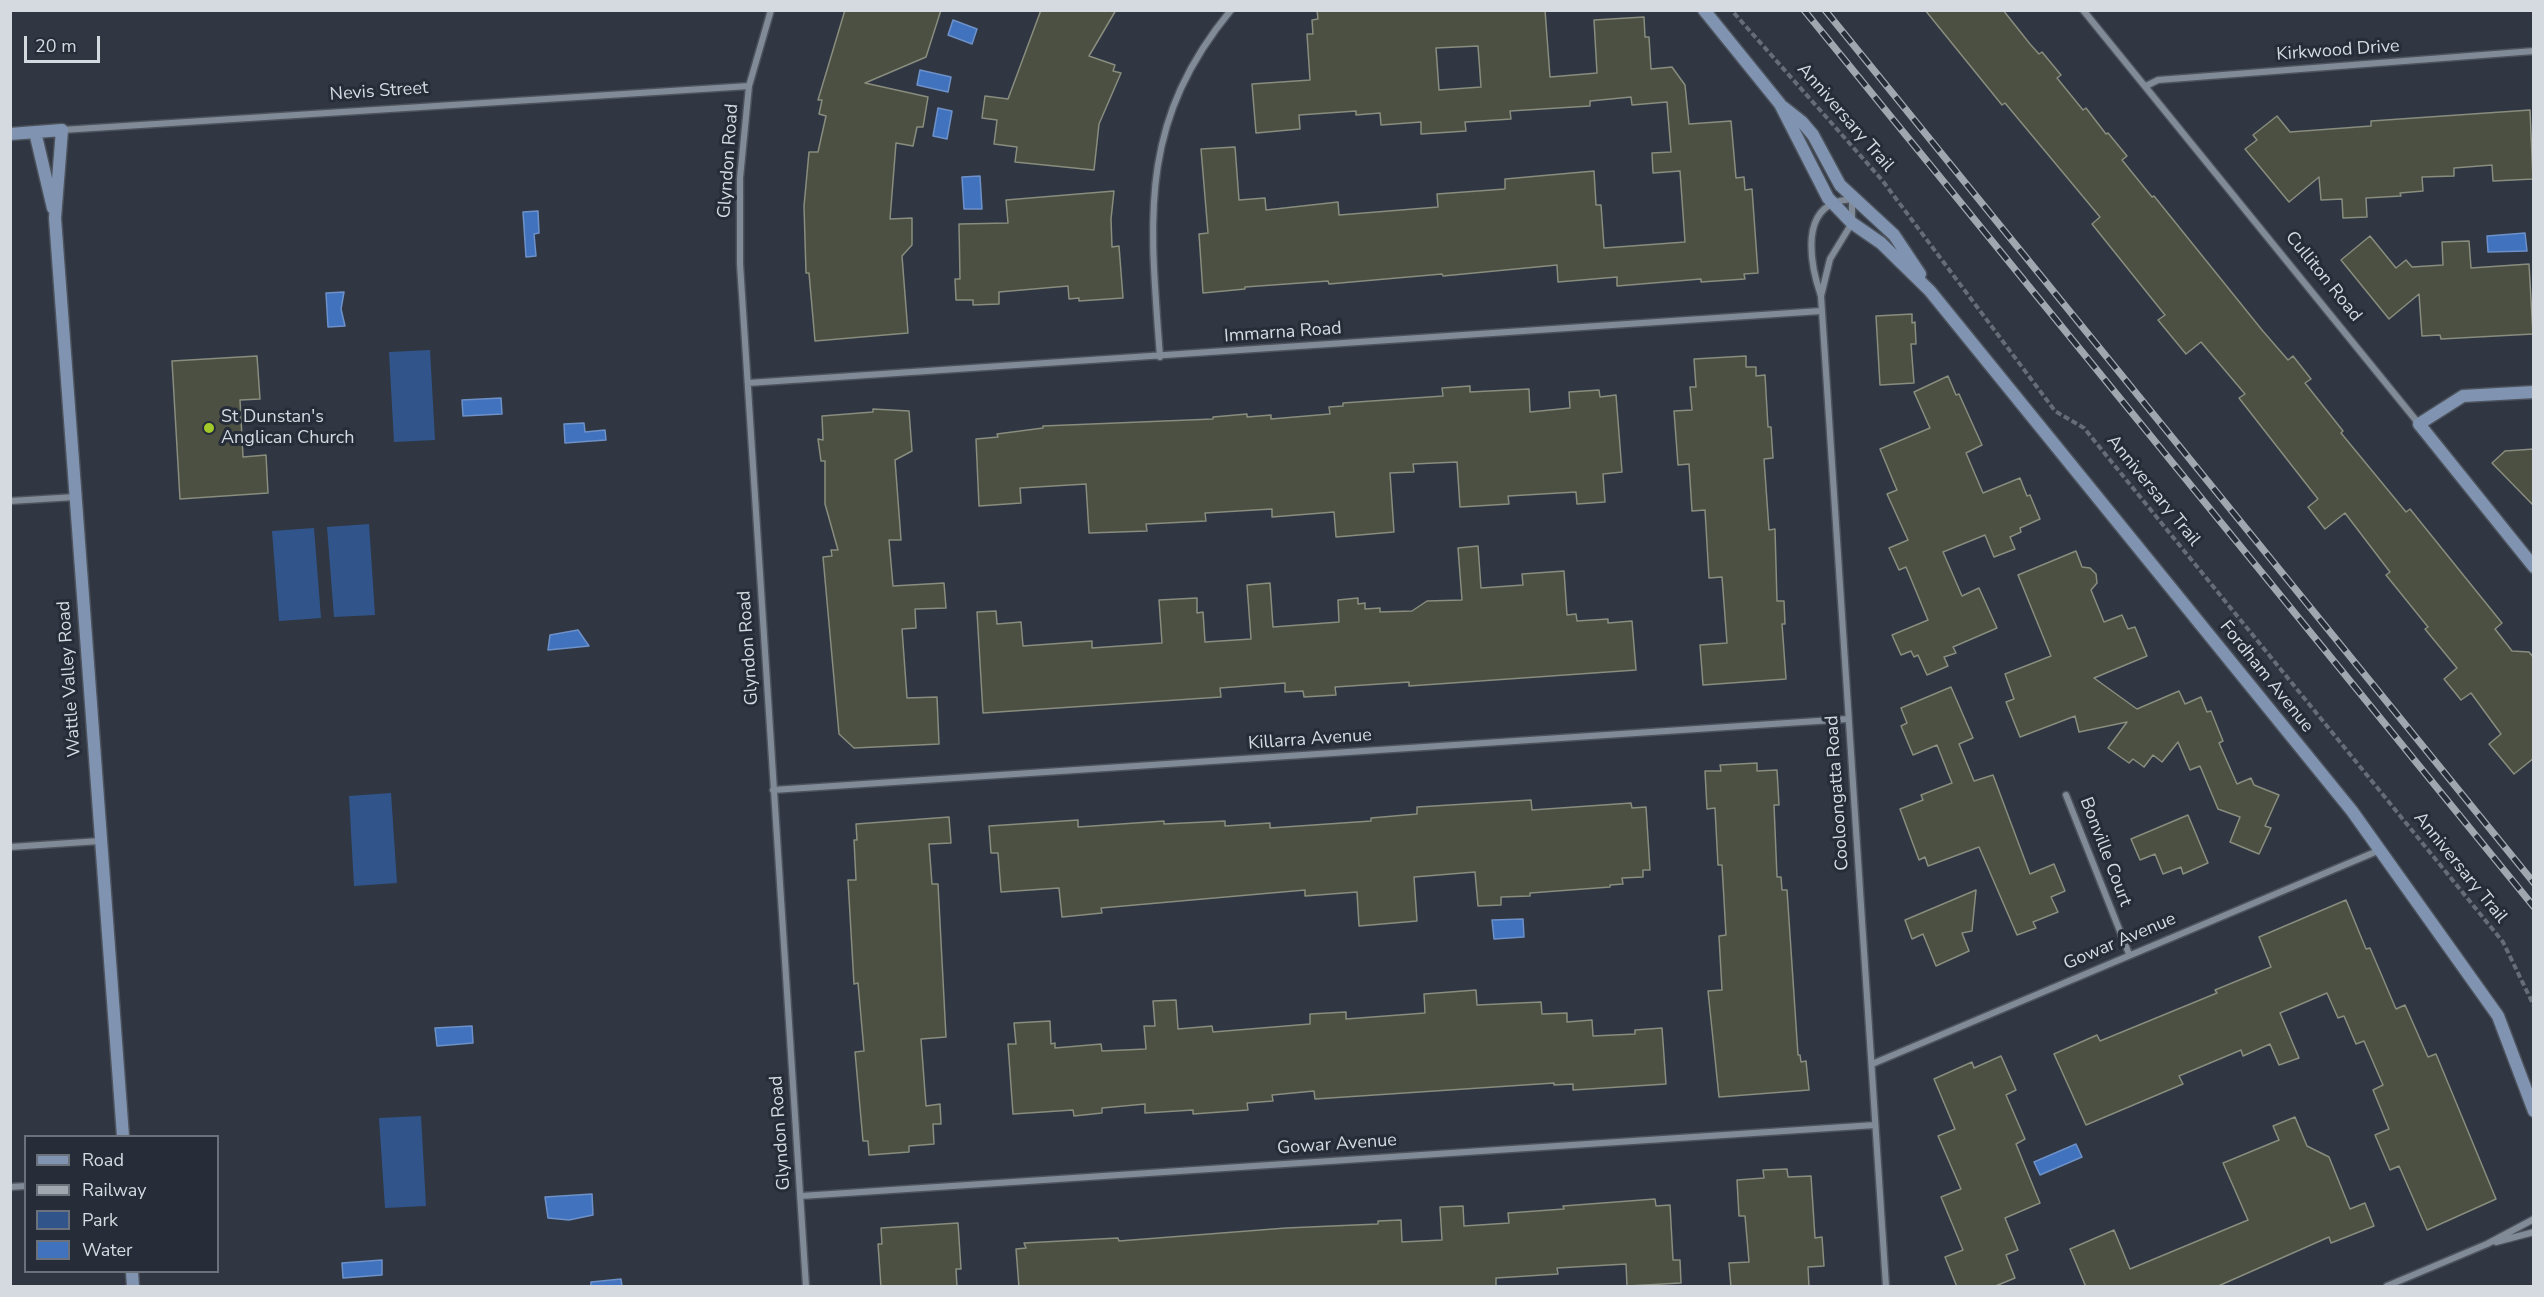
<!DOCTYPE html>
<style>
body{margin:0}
#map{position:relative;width:2544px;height:1297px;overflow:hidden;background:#303742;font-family:"Nunito Sans",sans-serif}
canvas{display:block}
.frame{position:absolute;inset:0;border:12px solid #d5dae1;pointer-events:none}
.legend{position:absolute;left:24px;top:1135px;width:195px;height:138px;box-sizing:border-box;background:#262d38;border:2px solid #6c727c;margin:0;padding:8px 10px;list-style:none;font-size:18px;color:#d5dae1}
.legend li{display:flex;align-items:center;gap:12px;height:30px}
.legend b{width:30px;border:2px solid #6c727c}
.scale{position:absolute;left:24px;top:36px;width:76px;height:27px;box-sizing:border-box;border:3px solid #d5dae1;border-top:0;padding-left:8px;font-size:18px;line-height:21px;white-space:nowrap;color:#d5dae1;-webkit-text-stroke:4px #262d38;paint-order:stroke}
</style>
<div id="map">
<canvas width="2544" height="1297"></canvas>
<div class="frame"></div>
<ul class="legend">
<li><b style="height:8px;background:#8094b2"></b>Road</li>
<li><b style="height:8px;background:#a1a7af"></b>Railway</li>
<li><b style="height:16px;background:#31558a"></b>Park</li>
<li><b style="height:16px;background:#4072bd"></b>Water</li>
</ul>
<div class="scale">20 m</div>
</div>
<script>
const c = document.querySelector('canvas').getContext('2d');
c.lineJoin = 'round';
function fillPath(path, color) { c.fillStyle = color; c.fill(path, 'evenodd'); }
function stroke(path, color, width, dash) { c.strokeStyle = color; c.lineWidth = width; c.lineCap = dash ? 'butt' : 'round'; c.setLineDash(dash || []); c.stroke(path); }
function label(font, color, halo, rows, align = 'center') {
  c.font = font + ' "Nunito Sans",sans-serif'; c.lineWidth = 6; c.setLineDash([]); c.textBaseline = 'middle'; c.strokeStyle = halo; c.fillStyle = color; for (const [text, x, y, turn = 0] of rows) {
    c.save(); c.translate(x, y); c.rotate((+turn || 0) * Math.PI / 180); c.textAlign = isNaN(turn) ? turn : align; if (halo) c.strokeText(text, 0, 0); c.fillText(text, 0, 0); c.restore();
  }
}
fillPath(new Path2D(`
 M430 350 435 440 394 442 389 352Z
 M369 524 375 615 334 617 327 527Z
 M314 528 321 618 279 621 272 531Z
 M391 793 397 883 354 886 349 796Z
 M421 1116 426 1206 385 1208 379 1118Z`), '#31558a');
const water = new Path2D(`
 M953 20 977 29 972 44 948 35Z
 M920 70 951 77 948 92 917 85Z
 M938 108 952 111 947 139 933 136Z
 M980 176 982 209H964L962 177Z
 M538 211 539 233 534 234 536 256 526 257 523 212Z
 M2525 233 2527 251 2488 252 2487 236Z
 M344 292 341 309 345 326 328 327 326 293Z
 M501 398 502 414 463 416 462 400Z
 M584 423 585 432 605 430 606 440 565 443 564 424Z
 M578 630 589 646 548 650 550 635Z
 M1523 919 1524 937 1494 939 1492 920Z
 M472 1026 473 1043 437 1046 435 1028Z
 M2076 1144 2082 1157 2040 1175 2034 1162Z
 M592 1194 593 1215 569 1220 548 1218 545 1197Z
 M382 1260V1275L343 1278 342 1263Z
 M621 1279 622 1286H591V1282Z`);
fillPath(water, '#4072bd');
stroke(water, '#6d91c8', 1.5);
const building = new Path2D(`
 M845 10H941L926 57 865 83 928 97 923 127H917L913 146 896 143 890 219 912 218V245L902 256 908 333 815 341 809 273H806L804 206 809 152H818L826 116 819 114 822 100H818Z
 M1041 10H1116L1089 56 1115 65 1113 71 1121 73 1099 124 1094 170 1015 162 1017 147 994 144 997 120 982 118 985 96 1008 99Z
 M1317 10H1545L1550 77 1597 73 1594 20 1644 17 1645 37H1649L1651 69 1672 67 1685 85 1689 124 1731 121 1736 178 1744 177 1745 190 1752 189 1758 273 1744 274 1745 279 1701 282V279L1617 286V277L1558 282 1557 265 1443 276 1442 274 1329 284 1328 281 1245 287V289L1203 293 1199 234 1208 233 1201 149 1235 147 1239 200 1265 198 1266 210 1338 202 1339 215 1438 207 1437 194 1505 189V179L1594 171 1596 205H1601L1604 248 1685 242 1680 171 1653 173 1652 153 1671 152 1667 102 1632 105 1631 97 1590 101V106L1510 111 1511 119 1465 122 1466 131 1421 134V122L1381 125 1380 113 1356 115V111L1299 115 1300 129 1256 133 1252 84 1310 80 1307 34H1313L1312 20 1318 19ZM1478 46 1481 87 1439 90 1436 48Z
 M1925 10H2003L2030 44 2039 54 2042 52 2061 75 2057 78 2083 110 2086 108 2106 134 2108 133 2127 156 2122 160 2152 197 2154 196 2262 330 2288 360 2293 356 2311 379 2305 383 2343 431 2341 433 2406 512 2410 509 2502 623 2495 629 2512 651 2529 652 2534 658V758L2514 774 2489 744 2501 734 2471 693 2461 700 2444 679 2457 668 2425 629 2428 627 2386 575 2390 572 2345 513 2325 529 2308 507 2318 499 2239 398 2245 394 2201 342 2186 354 2158 320 2165 315 2092 224 2100 217 2005 103 2002 105Z
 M2530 110 2533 179 2493 181 2492 165 2454 168V176L2422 177 2423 191 2400 193 2401 196 2366 198 2367 217 2343 218 2342 199 2321 200 2319 177 2289 202 2245 149 2257 140 2253 135 2277 116 2290 132 2371 126V121Z
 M1114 191 1111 219 1112 247 1119 246 1123 298 1079 301V298L1069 299 1068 286 999 292V304L973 305V300H956L955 279H960L959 224 1008 223 1006 200Z
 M2370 236 2396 268 2406 260 2412 267 2443 265 2442 242 2469 241 2471 268 2529 264 2533 334 2441 339 2440 335 2422 336 2419 294 2389 319 2341 260Z
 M1912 314V323L1915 322 1916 344H1911L1914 383 1880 385 1876 316Z
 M257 356 260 399 240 400 243 457 266 455 268 493 180 499 172 361Z
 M1746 356V367H1756V376L1765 375 1768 427H1771L1773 458 1764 459 1769 530 1775 529 1777 601H1784L1785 624H1782L1786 679 1703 685 1700 645 1727 643 1722 577 1709 578 1705 510 1692 511 1689 464 1678 465 1674 411 1692 410 1690 387H1696L1694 359Z
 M1948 376 1956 395 1959 394 1982 445 1966 453 1983 493 2020 478 2027 496 2030 495 2040 519 2020 528 2021 532 2010 537 2015 549 1994 557 1985 535 1943 552 1962 596 1979 588 1997 628 1953 647 1956 653 1944 657 1948 666 1927 675 1918 655 1914 657 1911 651 1901 655 1892 635 1928 620 1906 567 1899 570 1889 548 1908 540 1887 494 1897 490 1880 449 1930 428 1914 392Z
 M1470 386V392L1529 389 1530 412 1570 408 1569 392 1599 390 1600 397 1616 395 1622 472 1603 474 1605 502 1577 504 1576 492 1508 496 1509 504 1460 507 1457 462 1413 464 1414 472 1390 473 1394 532 1336 537 1334 512 1272 517V509L1205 513 1206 521 1146 524 1147 531 1089 533 1086 484 1020 488 1021 503 979 506 976 439 998 437 997 434 1043 428V426L1213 419V417L1247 414V417L1271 415V419L1330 414 1329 407 1343 406V403L1443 396 1442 388Z
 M873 409 909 411 912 451 895 460 901 540H889L893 586 944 583 946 608 915 609 916 628 902 629 907 698 937 697 939 744 854 748 839 734 823 557 832 556 831 550H838L825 504V461H821L818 439 823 440 822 416 873 412Z
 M2534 449V506L2492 463 2505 451Z
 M1478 546 1481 588 1523 585 1522 574 1564 571 1567 615 1576 614 1577 621 1608 619V623L1632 621 1636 670 1409 686V682L1335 687 1336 695 1304 697 1303 691 1285 692V683L1220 688 1221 697 983 713 977 612 996 611 997 624 1021 622 1023 646 1092 641V648L1162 643 1159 600 1197 598V613L1203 612 1205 642 1251 639 1247 585 1270 583 1273 627 1339 622 1338 600 1358 598V604L1365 603V609L1380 608V612L1412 611 1427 601 1462 600 1458 548Z
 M2076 551 2082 567 2090 568 2096 574 2097 583 2091 590 2104 622 2122 615 2128 629 2135 627 2147 656 2094 678 2137 709 2179 691 2185 704 2201 697 2207 712 2211 711 2223 741 2219 743 2237 784 2251 778 2254 785 2279 795 2265 826 2271 828 2259 854 2230 842 2240 817 2218 809 2200 766 2190 770 2178 742 2162 762 2153 755 2144 767 2133 759 2129 763 2108 748 2127 722 2079 732 2075 716 2020 737 2006 702 2014 699 2005 674 2051 656 2018 575Z
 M1951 687 1973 738 1959 744 1974 781 1993 775 2030 874 2054 864 2065 891 2051 897 2058 912 2033 922 2036 928 2017 935 1979 847 1928 866 1925 857 1919 860 1900 809 1923 800 1921 795 1952 783 1937 745 1913 755 1901 726 1907 723 1901 708Z
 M1757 763V771L1777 770 1779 805H1774L1777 877H1781L1782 890H1787L1798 1055H1800L1801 1062 1806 1061 1809 1090 1719 1097 1708 991 1722 990 1719 936 1726 935 1722 865H1718L1715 808 1707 809 1705 771H1721L1720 765Z
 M1531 800 1532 810 1631 803 1632 808 1646 807 1650 870H1643V877L1622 878 1623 884 1610 885V887L1530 893V896L1501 897V905L1478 906 1475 872 1414 877 1417 921 1359 926 1357 892 1305 896V890L1101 908 1102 913 1062 917 1059 888 1001 892 998 853H991L989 826 1078 820V827L1164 821V824L1225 821V826L1270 823V828L1371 821V818L1417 814V807Z
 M2188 815 2208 863 2183 874 2181 867 2163 874 2155 854 2140 860 2131 839Z
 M949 817 951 843 929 844 932 884H938L946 1037 921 1039 926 1106 940 1104 941 1124H933L934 1144 909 1146V1152L869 1155 868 1141H863L855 1052 864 1051 858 983 854 984 848 880H856L854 840H857L856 824Z
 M1976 890 1972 931 1962 933 1969 951 1936 966 1923 934 1912 939 1905 920Z
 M2346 900 2366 949 2370 948 2396 1009 2405 1005 2428 1057 2436 1054 2496 1199 2427 1230 2399 1166 2390 1170 2375 1135 2389 1129 2373 1090 2383 1085 2364 1041 2356 1044 2344 1016 2338 1018 2327 993 2280 1013 2299 1058 2279 1065 2270 1044 2243 1056 2241 1050 2179 1076 2183 1084 2086 1125 2054 1054 2097 1035 2100 1041 2217 993 2215 990 2271 967 2259 937Z
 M1476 990 1477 1005 1541 1002 1542 1014 1567 1013V1022L1592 1020 1593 1036 1635 1034V1030L1662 1028 1666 1084 1573 1090V1084L1554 1085V1083L1315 1099 1314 1091 1272 1095 1273 1101 1247 1103 1248 1110 1193 1114V1110L1145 1113V1104L1102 1108V1113L1074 1116 1073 1110 1013 1114 1008 1044H1016L1014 1023 1050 1021 1051 1044 1055 1043V1048L1101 1044 1102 1051 1146 1049 1144 1026H1155L1153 1001 1176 1000 1178 1029 1212 1026 1213 1032 1310 1024V1014L1346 1012V1019L1425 1013 1424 994Z
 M2001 1056 2016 1090 2006 1095 2025 1139 2016 1144 2040 1203 2005 1218 2018 1250 2006 1255 2015 1278 1993 1287H1957L1945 1257 1963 1250 1941 1197 1961 1189 1938 1136 1955 1129 1934 1079 1972 1062 1974 1068Z
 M2295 1117 2307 1146 2329 1157 2350 1209 2365 1203 2374 1226 2331 1243 2329 1237 2216 1287H2086L2070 1249 2114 1230 2130 1269 2248 1220 2223 1163 2279 1140 2273 1126Z
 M1787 1169 1788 1177 1811 1176 1815 1238 1822 1237 1824 1266 1808 1267 1809 1287H1731L1729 1263 1749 1262 1745 1216H1739L1737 1180 1764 1178 1763 1170Z
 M1655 1199 1656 1206 1670 1205 1673 1260H1680L1681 1283 1627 1286 1626 1264 1557 1268 1558 1274 1496 1278V1287H1019L1016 1249 1026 1248 1024 1243 1118 1238 1119 1241 1286 1228 1378 1224V1221L1401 1220 1402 1242 1442 1240 1440 1207 1463 1206 1464 1226 1509 1223 1508 1213 1564 1209 1563 1206Z
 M958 1223 961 1269H956L957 1287H881L878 1244H882L881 1228Z`);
fillPath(building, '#4b5043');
stroke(building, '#888d7e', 1.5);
const street = new Path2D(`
 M771 10 749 86 740 178V264L806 1286
 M2083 10 2419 424
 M2146 86 2158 80 2534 51
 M62 130 749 86
 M1821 296C1812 270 1800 217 1834 203 1839 200 1847 200 1852 199V223L1830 259 1821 296 1886 1286
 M1160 357C1150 220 1137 124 1231 10
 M748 383 1821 311
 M10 501 75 497
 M773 790 1848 719
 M2066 795 2129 954
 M10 847 100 841
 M1872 1064 2380 850
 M10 1187 26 1186
 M801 1196 1875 1125
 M2496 1242 2534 1232
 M2387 1286 2487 1244 2534 1219`);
const secondary = new Path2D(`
 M1704 10 1780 104 1828 198 1852 223 1881 243 1930 291 2352 811 2498 1016 2534 1111
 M1783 107 1802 122 1813 135 1840 185 1894 235 1920 274
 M35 132 53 208
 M10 134 62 130 55 218 123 1136
 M2534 392 2463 396 2419 424 2534 567
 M132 1272 133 1286`);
stroke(street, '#4d535d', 9);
stroke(secondary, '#4d535d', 15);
stroke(new Path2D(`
 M1734 13 1882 180 2055 411 2084 428 2503 942 2534 1006`), '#676d77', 4, [6, 3]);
stroke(street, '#818a97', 6);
stroke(secondary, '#8094b2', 12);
const rail = new Path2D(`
 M1804 10 2534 907
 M1825 10 2534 883`);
stroke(rail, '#a1a7af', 7);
stroke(rail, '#262d38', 4.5, [14]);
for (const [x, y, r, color] of [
 [209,428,6,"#a2c928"]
]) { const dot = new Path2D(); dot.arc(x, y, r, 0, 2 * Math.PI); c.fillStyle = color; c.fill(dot); stroke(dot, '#262d38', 2); }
label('18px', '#d5dae1', '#262d38', [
 ["Kirkwood Drive",2338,51,-4],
 ["Nevis Street",379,92,-4],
 ["Anniversary Trail",1845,118,49],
 ["Glyndon Road",729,161,-86],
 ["Culliton Road",2323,277,51],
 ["Immarna Road",1283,333,-4],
 ["Anniversary Trail",2153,491,51],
 ["Glyndon Road",749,648,-94],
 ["Fordham Avenue",2266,677,51],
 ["Wattle Valley Road",70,679,-94],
 ["Killarra Avenue",1310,740,-4],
 ["Cooloongatta Road",1838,793,-94],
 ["Bonville Court",2105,852,69],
 ["Anniversary Trail",2460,868,51],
 ["Gowar Avenue",2120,942,-23],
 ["Glyndon Road",781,1133,-94],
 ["Gowar Avenue",1337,1145,-4]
]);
label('18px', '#d5dae1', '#262d38', [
 ["St Dunstan's",221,418],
 ["Anglican Church",221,439]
], 'left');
</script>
